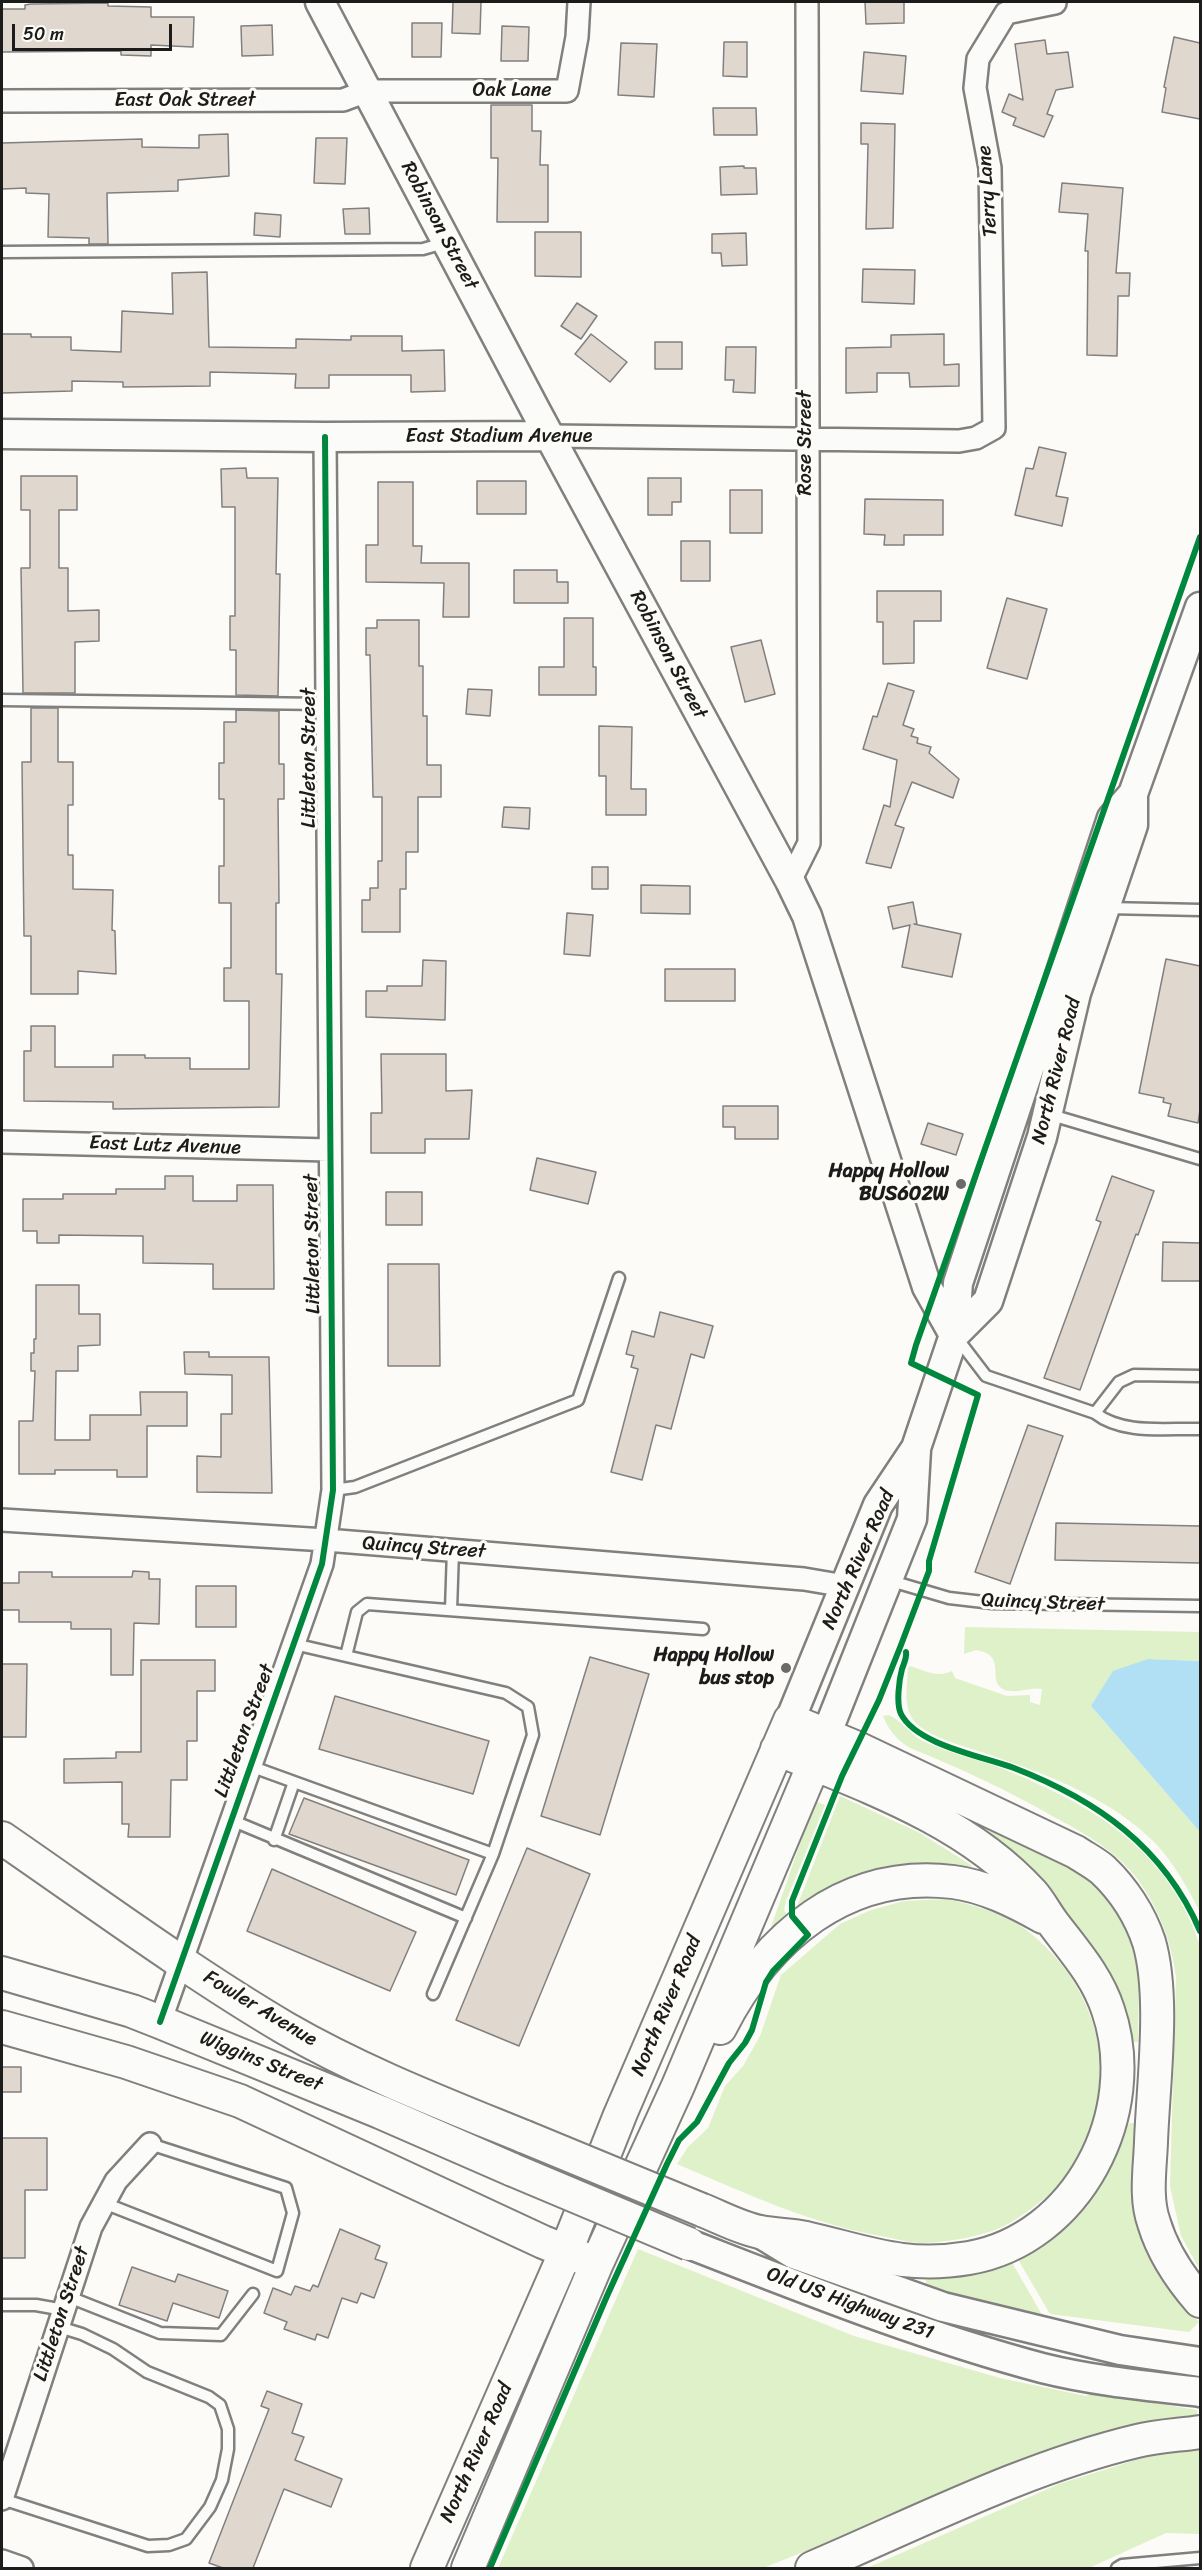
<!DOCTYPE html>
<style>
body{margin:0}
#map{position:relative;width:1202px;height:2570px;overflow:hidden;background:#fcfbf8;font-family:Sriracha,sans-serif}
canvas{display:block}
.frame{position:absolute;inset:0;border:3px solid #1c1c1c;pointer-events:none}
.scale{position:absolute;left:12px;top:24px;width:160px;height:27px;box-sizing:border-box;border:3px solid #1c1c1c;border-top:0;padding-left:8px;font-size:18px;line-height:21px;white-space:nowrap;color:#1c1c1c;-webkit-text-stroke:4px #fdfcf7;paint-order:stroke}
</style>
<div id="map">
<canvas width="1202" height="2570"></canvas>
<div class="frame"></div>
<div class="scale">50 m</div>
</div>
<script>
const c = document.querySelector('canvas').getContext('2d');
c.lineJoin = 'round';
function fillPath(path, color) { c.fillStyle = color; c.fill(path, 'evenodd'); }
function stroke(path, color, width, dash) { c.strokeStyle = color; c.lineWidth = width; c.lineCap = dash ? 'butt' : 'round'; c.setLineDash(dash || []); c.stroke(path); }
function label(font, color, halo, rows, align = 'center') {
  c.font = font + ' Sriracha,sans-serif'; c.lineWidth = 6; c.setLineDash([]); c.textBaseline = 'middle'; c.strokeStyle = halo; c.fillStyle = color; for (const [text, x, y, turn = 0] of rows) {
    c.save(); c.translate(x, y); c.rotate((+turn || 0) * Math.PI / 180); c.textAlign = isNaN(turn) ? turn : align; if (halo) c.strokeText(text, 0, 0); c.fillText(text, 0, 0); c.restore();
  }
}
fillPath(new Path2D(`
 M965 1627 1200 1632V1661L1148 1659 1091 1706 1200 1832V1912C1188 1889 1174 1863 1156 1844 1112 1799 1051 1776 993 1756 969 1747 938 1741 918 1725 902 1712 907 1687 908 1669L910 1666C925 1671 938 1678 952 1671L955 1678 1007 1696 1030 1695V1702L1040 1705 1042 1689C1029 1686 1011 1697 1000 1687 989 1677 1006 1655 976 1650L964 1654Z
 M889 1715C902 1721 909 1733 921 1740 946 1753 977 1759 1003 1769 1093 1805 1167 1849 1200 1945V2270L1181 2236 1170 2186 1176 1977C1171 1941 1159 1909 1138 1880 1118 1852 1084 1833 1054 1817 1007 1790 960 1768 910 1748 896 1739 889 1731 883 1716Z
 M840 1796 920 1833 971 1865V1868C900 1860 856 1871 796 1909Z
 M815 1801 825 1805 786 1901 784 1910 790 1920 774 1931 771 1927Z
 M979 1819C1043 1851 1123 1879 1136 1960 1141 1987 1138 2015 1138 2042H1134C1125 2031 1122 1998 1114 1981 1083 1919 1030 1875 977 1833Z
 M946 1899C973 1905 1002 1912 1025 1929 1106 1990 1128 2101 1063 2181 1053 2193 1027 2213 1013 2221 990 2236 949 2242 922 2243 910 2243 897 2239 886 2237 813 2225 745 2193 677 2164L688 2147 708 2128 725 2086 743 2066 760 2036 781 1975 840 1924 871 1910 904 1901Z
 M1130 2123H1135V2182L1166 2282 1199 2322 1189 2332 1050 2314 1016 2256 1085 2204 1111 2162 1126 2126Z
 M638 2249 854 2336 1000 2378 1086 2396 1094 2393 1197 2410 1198 2422 1078 2443 763 2568H498Z
 M1010 2259 1041 2313 1047 2318 933 2290 926 2286V2280L932 2276Z
 M1200 2449V2534L1166 2533 1089 2568H867L1059 2484 1152 2455Z`), '#def1c9');
fillPath(new Path2D(`
 M1148 1659 1200 1661V1832L1091 1706 1113 1671Z`), '#b1dff4');
const building = new Path2D(`
 M453 2H481L480 34 452 33Z
 M865 2H904V23L866 24Z
 M108 3V6L151 7V17H194L193 47 151 45V56L121 55V51L2 52V9H25V5L31 4Z
 M412 23H442L441 57H412Z
 M272 25 273 55 242 56 241 26Z
 M502 26 529 27 528 61H501Z
 M1174 37 1200 43V119L1162 112 1166 88 1164 87Z
 M1045 40 1047 54 1068 52 1073 87 1056 90 1047 114 1053 116 1044 137 1013 125 1016 118 1002 112 1009 94 1023 100 1015 44Z
 M724 42H747V77L723 76Z
 M621 43 657 44 654 97 618 95Z
 M864 52 906 56 903 94 861 91Z
 M491 105H532V131H541L540 165H548V222H497L498 158H491Z
 M713 108H756L757 135H714Z
 M861 123 895 124 893 228 866 229 868 144H861Z
 M228 134 229 176 178 180V191L107 193 108 244H89V238L48 237 49 194 26 193V188L2 189V143L142 139V147L199 148V135Z
 M316 138H347L345 184 314 183Z
 M744 166V168H756L757 194 721 195 720 167Z
 M1062 183 1123 188 1116 273H1130L1129 296H1118L1117 356 1087 355 1088 251H1085L1088 214 1059 212Z
 M369 208 370 234H345L343 209Z
 M255 213 281 215 280 237 254 235Z
 M535 232H581V277L535 276Z
 M746 233 747 265 722 266 721 253H712V234Z
 M863 269 915 270 914 304 862 302Z
 M207 272 209 347 296 348V339L351 340V336H402V351L444 350 445 391 411 392V375H329V388H295L296 374 210 372V386L123 387V382L72 381V391L2 393V334H31V337H71V350L121 352 122 311 173 314 172 273Z
 M577 303 597 316 581 339 561 326Z
 M591 334 627 362 610 382 575 354Z
 M944 334V365L959 364V386L910 387 909 373H877V392L846 393V348L891 347V335Z
 M655 342H682V369H655Z
 M726 347H756L755 393 733 392 734 380H725Z
 M1039 447 1066 453 1056 496 1068 498 1062 526 1015 515 1026 468 1033 469Z
 M246 468 247 478H278L276 574H280L278 696 236 695V650H230V616H235V507H222L221 469Z
 M21 476H77V510H59V568H68V611L99 610V641L75 642V693H23L21 568H30V510H21Z
 M648 478H681V502H672V515H648Z
 M477 481H526V514H477Z
 M378 482H413V546H422L421 563H469V617H443L444 583 366 582V545H378Z
 M730 490H762V533H730Z
 M865 499 943 500V535H904V545H884L885 535 864 534Z
 M681 541H710V581H681Z
 M514 570H557V582H568V603H514Z
 M877 591H941V621H914V663L883 664V622H877Z
 M1007 598 1047 609 1027 679 987 668Z
 M564 618H593V667H596V695H539V667H564Z
 M377 620H419V666H423V716H427V765H441V797H418V852H406V889H400V932H362V900H370V888H378V861H382V797H373L370 655H366V628H377Z
 M761 640 775 694 745 702 731 647Z
 M888 683 914 691 903 725 914 729 911 736 918 738 917 743 931 747 929 753 959 779 953 798 912 782 895 825 904 828 891 868 866 863 884 805 890 807 897 760 863 749 873 716 877 717Z
 M468 689 492 690 490 716 466 714Z
 M31 708H58V762H73V805H68V855H73V889L113 890 112 930 115 931 116 974 78 971V994H31V936H24L22 762H31Z
 M236 710 279 711V764H284V799H278L279 903H276V974H282L279 1107 113 1109V1102L24 1101V1051H31V1026H55V1067H113V1055H145V1058H190V1069H249V1001H224V968H231V903H219V866H224V799H219V763H224V722H236Z
 M599 726 632 727 631 789H646V815H606V776H599Z
 M504 807 530 808 529 829 502 827Z
 M592 867H608V889H592Z
 M641 885 690 886V914L641 913Z
 M913 902 917 924H914L961 934 952 977 902 967 910 925 893 929 888 907Z
 M567 913 593 915 590 956 564 954Z
 M1166 959 1200 966V1110L1198 1123 1168 1116 1171 1104 1163 1102 1164 1098 1139 1093Z
 M423 960 446 961 445 1020 366 1017V991H387V986H422Z
 M665 969H735V1001H665Z
 M381 1054H446V1091L472 1090 469 1139H425V1153H371V1113H382Z
 M723 1106H778V1139H735V1127H723Z
 M928 1123 963 1134 956 1155 921 1144Z
 M537 1158 596 1172 588 1204 530 1190Z
 M165 1176H193V1201H237V1185H273L274 1289H213V1264L143 1263V1236L59 1235V1243H37V1231H23V1199H63V1194H116V1189H165Z
 M1112 1176 1154 1191 1138 1235 1136 1234 1080 1390 1044 1378 1101 1222 1096 1220Z
 M386 1192H422V1225H386Z
 M1163 1242 1200 1243V1281H1162Z
 M388 1264H439L440 1366H388Z
 M36 1285H79V1314H100V1345L78 1346V1371H56L55 1440H90V1415H141L140 1392H187V1426H147V1477H117V1470H55V1474H19V1421H33L35 1371H31V1353H34V1339H36Z
 M660 1312 713 1326 704 1358 691 1354 671 1429 656 1425 642 1480 611 1472 638 1369 631 1367 634 1356 626 1354 632 1331 654 1337Z
 M184 1352H209V1357H269L272 1493 197 1492V1456L221 1457V1414H232V1375L185 1374Z
 M1028 1425 1063 1436 1010 1584 975 1572Z
 M1056 1523 1200 1526V1563L1055 1560Z
 M133 1571 149 1572V1579H160L159 1624 134 1623 133 1675H111V1629H71V1622H19V1610H2V1583H19V1572H52V1577H132Z
 M196 1586H236V1627H196Z
 M590 1657 649 1674 600 1835 541 1816Z
 M141 1660H215V1691H197V1741H187V1780H171L170 1837H128L129 1824H122V1782L64 1783V1759L116 1758V1752H141Z
 M2 1664H27L26 1737H2Z
 M335 1696 489 1741 473 1794 319 1749Z
 M304 1798 469 1860 456 1895 289 1834Z
 M527 1848 590 1874 519 2046 456 2020Z
 M272 1869 416 1932 390 1991 247 1931Z
 M2 2067H21V2092H2Z
 M2 2138H47V2190H25V2258H2Z
 M340 2229 380 2246 375 2259 387 2263 374 2298 361 2293 357 2303 342 2298 328 2338 317 2334 315 2340 284 2329 287 2322 264 2313 273 2288 291 2295 295 2286 310 2291 313 2285 318 2287Z
 M132 2267 175 2282 178 2274 228 2291 219 2318 173 2303 167 2321 119 2305Z
 M267 2391 302 2404 292 2433 304 2437 295 2460 342 2479 331 2507 284 2489 253 2568H223L209 2563 269 2409 261 2406Z`);
fillPath(building, '#e0d7cf');
stroke(building, '#81807f', 1.5);
const lane = new Path2D(`
 M2 252 423 249 444 243
 M2 700 326 704
 M1107 908 1200 910
 M1048 1114 1200 1159
 M957 1338 986 1376 1095 1413C1123 1435 1166 1428 1200 1429
 M1095 1413 1119 1382 1134 1375 1200 1376
 M333 1490 355 1487 578 1400 619 1278
 M888 1580 949 1598 992 1603 1200 1606
 M451 1610 453 1550
 M294 1644 506 1693 528 1707 533 1735 493 1854 433 1994
 M346 1656 357 1612 367 1604 703 1629
 M250 1766 493 1854
 M231 1820 466 1918
 M274 1840 294 1782
 M104 2203 277 2271 293 2213 286 2188 150 2144
 M69 2297 160 2333 221 2335 253 2294
 M2 2305H36L64 2310
 M2 2499 148 2546 169 2545 186 2539 210 2507 222 2480 228 2449V2429L220 2405 209 2397 147 2372 113 2349 82 2334 59 2327
 M1117 2568 1122 2565 1200 2558`);
const street = new Path2D(`
 M2 101 343 100 367 91H567L577 37 579 2
 M550 436 959 441 976 438 994 428 990 168 975 88 978 59 1006 13 1055 3
 M790 881 809 843 807 2
 M2 1142 329 1150
 M2 1520 326 1540 804 1579 845 1586
 M160 2022 322 1564 333 1490 325 437
 M2 2499 91 2227 116 2181 150 2144
 M2 2561 22 2568`);
const secondary = new Path2D(`
 M320 2 537 413 790 881 807 916 927 1287 954 1335
 M2 434 325 437 550 436
 M954 1335 988 1301 1042 1137 1076 993 1133 825V794L1200 607
 M790 1720 878 1505 916 1448 954 1335 958 1283 1112 818 1133 794
 M826 1735 912 1519 916 1450
 M758 2232 794 2254 943 2307 1120 2350 1200 2362
 M689 2244C805 2289 922 2336 1042 2368 1094 2381 1148 2386 1200 2392`);
const primary = new Path2D(`
 M2 1838C95 1902 187 1970 285 2028 361 2072 444 2104 525 2137
 M2 1973 132 2011 160 2022 380 2112 513 2170
 M2 2027 126 2062 240 2101 543 2242 585 2259
 M720 2028C766 1937 846 1869 953 1882 985 1886 1016 1902 1043 1917
 M702 2210C720 2217 740 2228 760 2232 775 2235 791 2235 806 2238 867 2252 904 2269 969 2258 1078 2239 1143 2112 1108 2010 1097 1976 1074 1951 1053 1923 1046 1914 1040 1902 1032 1893 966 1820 866 1786 777 1749
 M427 2568 566 2251 620 2115 790 1720 855 1747 1076 1852C1085 1858 1095 1863 1103 1870 1123 1889 1140 1915 1149 1942 1165 1996 1153 2085 1151 2142 1150 2169 1145 2198 1154 2223 1163 2253 1180 2278 1200 2301
 M468 2568 597 2263 678 2086 822 1745
 M812 2568C918 2523 1024 2468 1137 2441 1157 2436 1180 2435 1200 2432`);
stroke(lane, '#81807f', 15);
stroke(street, '#81807f', 26);
stroke(secondary, '#81807f', 33);
stroke(primary, '#81807f', 36);
stroke(lane, '#fbfbf9', 10);
stroke(street, '#fbfbf9', 21);
stroke(secondary, '#fbfbf9', 28);
stroke(primary, '#fbfbf9', 32);
const primaryBridge = new Path2D(`
 M525 2137 702 2210
 M513 2170 689 2244`);
stroke(primaryBridge, '#81807f', 36, []);
stroke(primaryBridge, '#fbfbf9', 32);
stroke(new Path2D(`
 M906 1652C907 1658 904 1663 902 1669 899 1680 896 1704 901 1714 917 1745 982 1756 1014 1768 1097 1800 1164 1847 1200 1931
 M160 2022 322 1564 333 1490 325 437
 M490 2568 607 2296 667 2164 679 2140 697 2122 729 2063 745 2043 752 2030 766 1982 773 1971 808 1935 792 1916V1901L842 1776 879 1700 901 1645 929 1571V1561L978 1395 911 1363 916 1345 1200 537`), '#00873e', 6);
for (const [x, y, r, color] of [
 [961,1184,6,"#6a6a69"],
 [786,1668,6,"#6a6a69"]
]) { const dot = new Path2D(); dot.arc(x, y, r, 0, 2 * Math.PI); c.fillStyle = color; c.fill(dot); stroke(dot, '#fdfcf7', 2); }
label('20px', '#1c1c1c', '#fdfcf7', [
 ["Oak Lane",512,91],
 ["East Oak Street",185,101],
 ["Terry Lane",988,191,-94],
 ["Robinson Street",439,226,62],
 ["East Stadium Avenue",499,437],
 ["Rose Street",806,443,-90],
 ["Robinson Street",668,655,62],
 ["Littleton Street",310,758,-90],
 ["North River Road",1057,1071,-76],
 ["East Lutz Avenue",165,1146,2],
 ["Littleton Street",313,1244,-91],
 ["Quincy Street",424,1548,4],
 ["North River Road",859,1560,-66],
 ["Quincy Street",1043,1603,2],
 ["Littleton Street",245,1731,-70],
 ["North River Road",667,2006,-67],
 ["Fowler Avenue",260,2009,31],
 ["Wiggins Street",261,2062,22],
 ["Old US Highway 231",850,2304,20],
 ["Littleton Street",62,2314,-72],
 ["North River Road",477,2453,-66]
]);
label('bold 20px', '#1c1c1c', '#fdfcf7', [
 ["Happy Hollow",949,1172],
 ["BUS602W",949,1195],
 ["Happy Hollow",774,1656],
 ["bus stop",774,1679]
], 'right');
</script>
